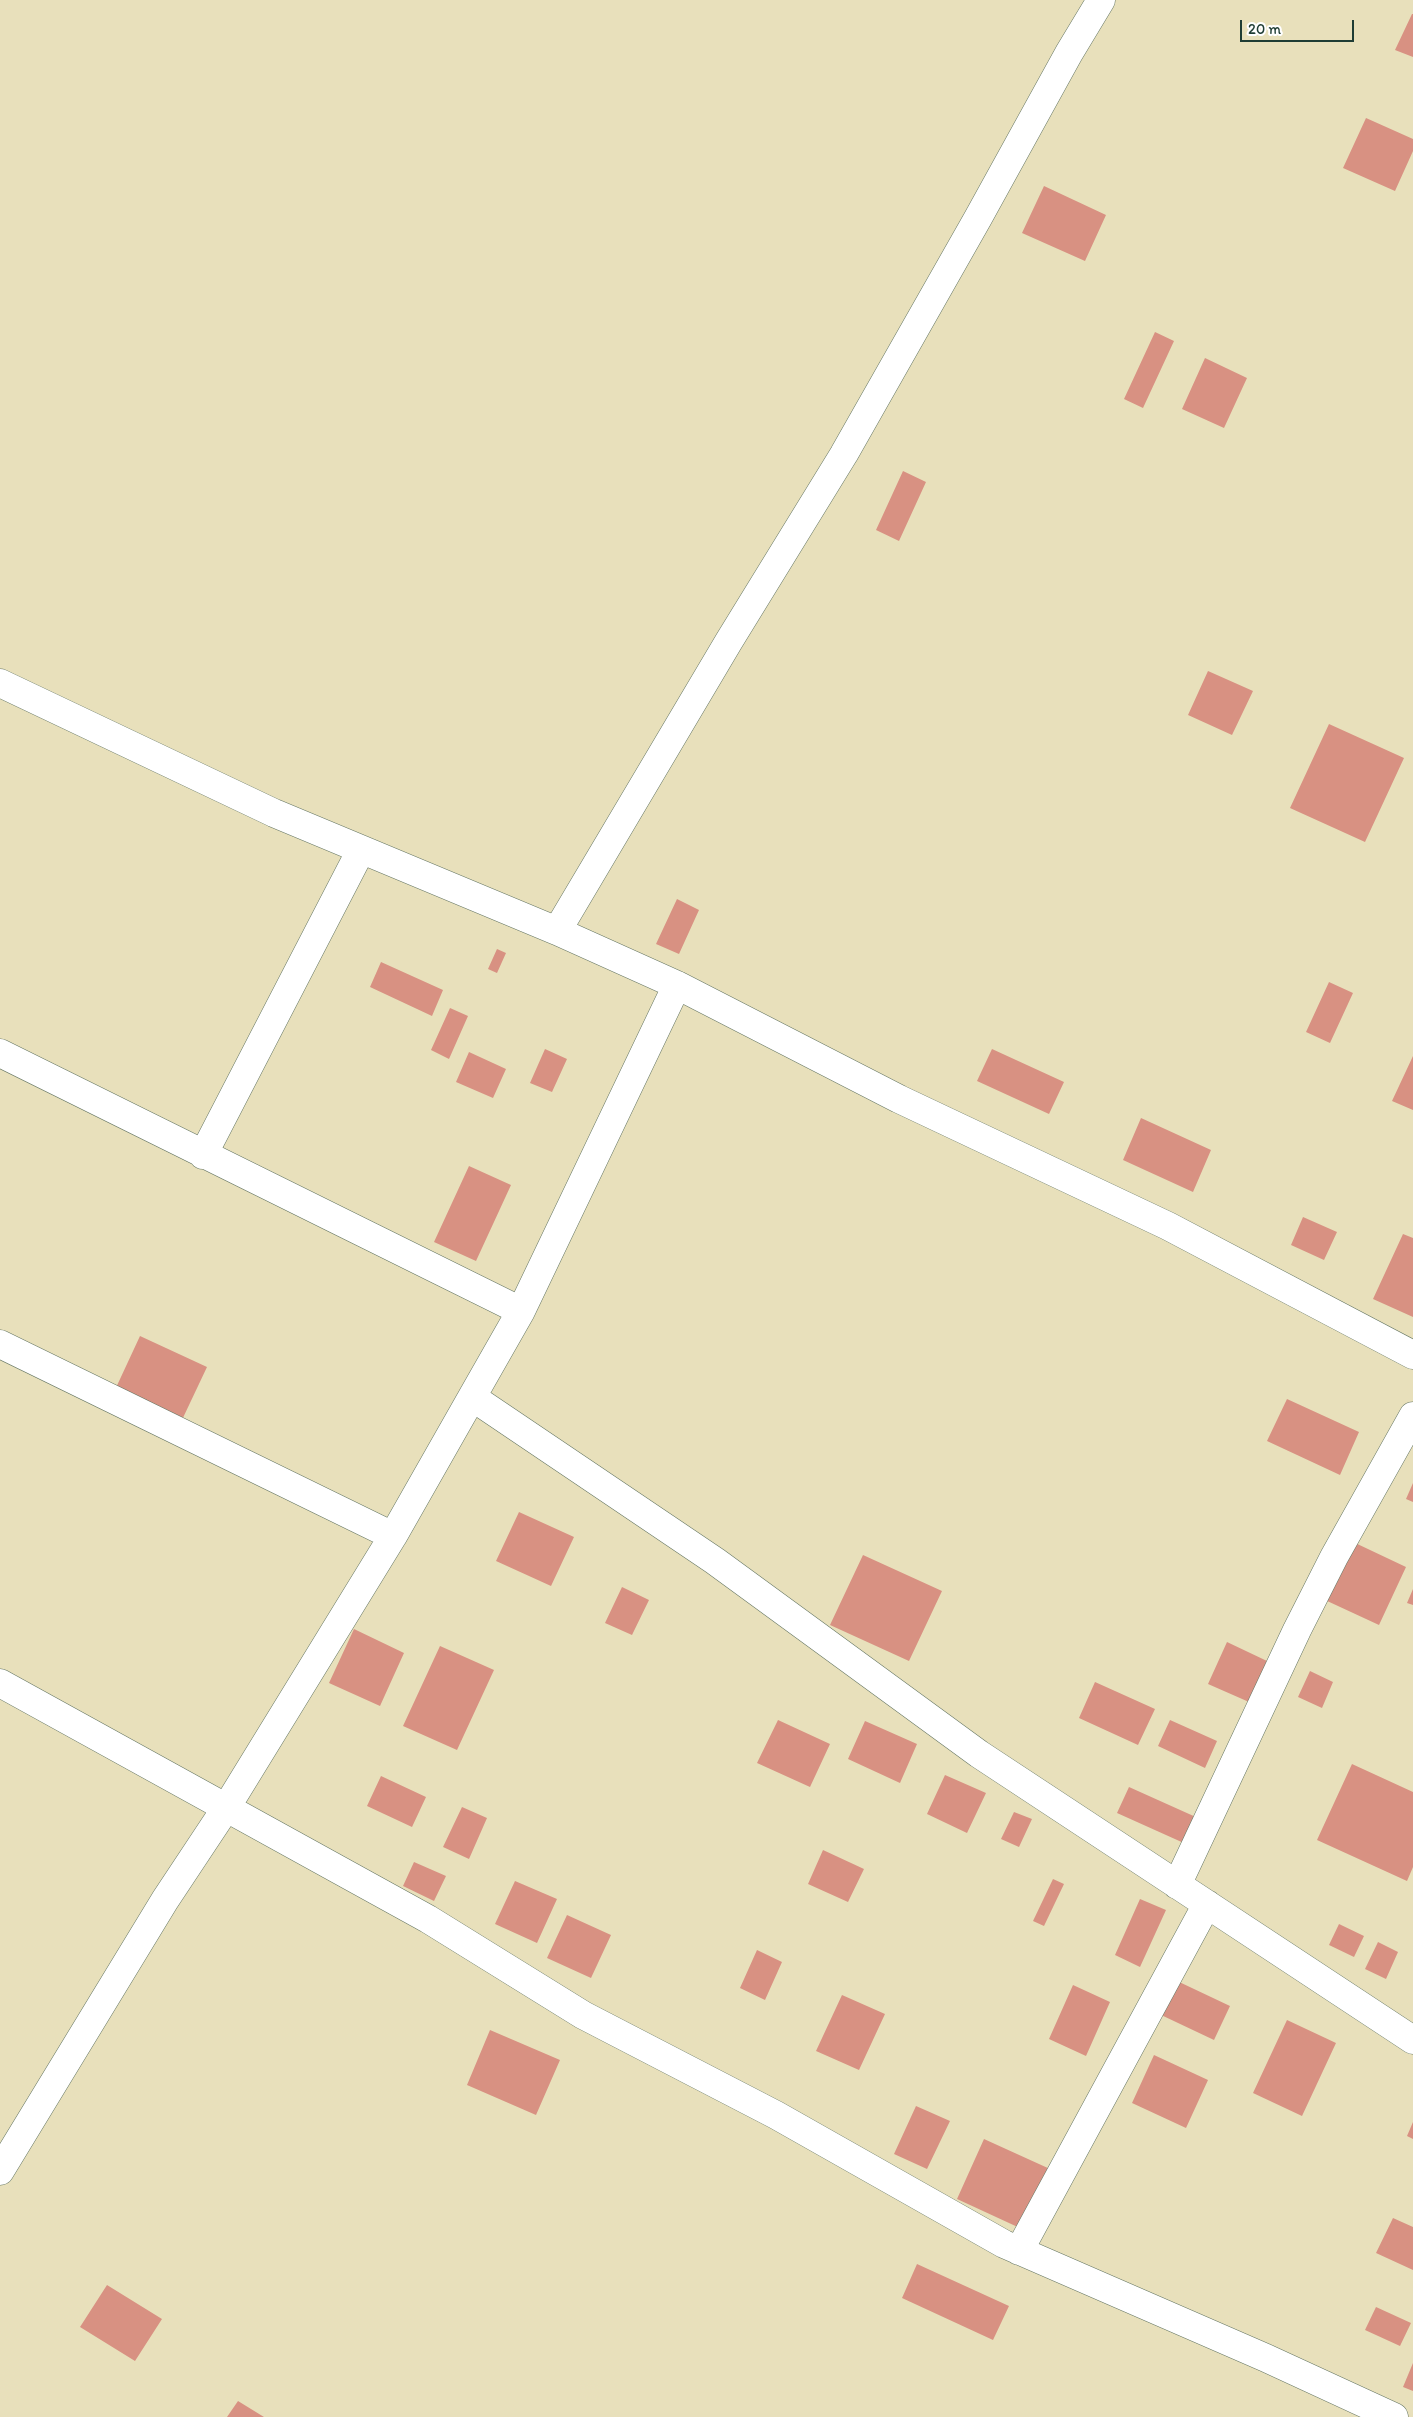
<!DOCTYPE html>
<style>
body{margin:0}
#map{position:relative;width:1413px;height:2417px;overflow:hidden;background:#e8e0bb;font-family:Itim,sans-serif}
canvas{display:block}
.scale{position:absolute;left:1240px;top:20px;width:114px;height:22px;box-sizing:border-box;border:2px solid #1f3d34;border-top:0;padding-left:6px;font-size:15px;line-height:18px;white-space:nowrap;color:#1f3d34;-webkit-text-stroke:4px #fff;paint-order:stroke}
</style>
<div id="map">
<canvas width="1413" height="2417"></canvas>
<div class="scale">20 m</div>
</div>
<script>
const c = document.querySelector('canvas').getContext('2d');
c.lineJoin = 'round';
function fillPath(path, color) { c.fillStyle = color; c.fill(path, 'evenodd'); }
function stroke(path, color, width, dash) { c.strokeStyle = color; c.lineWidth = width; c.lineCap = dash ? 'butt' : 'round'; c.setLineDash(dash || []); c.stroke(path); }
fillPath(new Path2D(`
 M1412 14H1413V57L1395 50Z
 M1366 118 1413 139V151L1395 191 1343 168Z
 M1044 186 1106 215 1085 261 1022 233Z
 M1155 332 1174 341 1143 408 1124 399Z
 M1205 358 1247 378 1224 428 1182 409Z
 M903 471 926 482 899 541 876 530Z
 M1208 671 1253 691 1232 735 1188 715Z
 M1329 724 1404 758 1365 842 1290 808Z
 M677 899 699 910 679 954 656 944Z
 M497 949 506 953 497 973 488 969Z
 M381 962 443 990 432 1016 370 987Z
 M1329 982 1353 993 1330 1043 1306 1032Z
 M450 1008 468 1016 449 1059 431 1050Z
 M545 1049 567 1059 552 1092 530 1083Z
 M992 1049 1064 1082 1049 1114 977 1081Z
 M469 1052 506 1069 493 1098 456 1082Z
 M1413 1056V1110L1392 1101Z
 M1141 1118 1211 1150 1193 1192 1123 1160Z
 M469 1166 511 1185 476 1261 434 1242Z
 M1303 1217 1337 1232 1324 1260 1291 1245Z
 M1403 1234 1413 1238V1317L1373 1299Z
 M140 1336 207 1367 181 1422 114 1392Z
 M1287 1399 1359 1432 1340 1475 1267 1441Z
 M1413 1483V1502L1406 1499Z
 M519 1512 574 1537 551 1586 496 1561Z
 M1351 1541 1406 1567 1379 1625 1325 1600Z
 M863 1555 942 1591 909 1661 830 1625Z
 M622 1587 649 1600 632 1635 605 1623Z
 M1413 1589V1605L1407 1603Z
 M354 1629 404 1653 380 1706 329 1683Z
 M1227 1642 1267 1661 1249 1702 1208 1684Z
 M440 1646 494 1670 457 1750 403 1726Z
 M1310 1671 1333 1682 1322 1708 1298 1697Z
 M1095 1682 1155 1709 1138 1745 1079 1718Z
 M778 1720 830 1744 810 1787 757 1763Z
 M1170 1720 1217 1741 1205 1768 1158 1746Z
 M865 1721 917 1744 900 1783 848 1759Z
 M1352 1764 1413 1792V1867L1407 1881 1317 1840Z
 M945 1775 986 1793 967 1833 927 1814Z
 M381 1776 426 1797 412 1827 367 1806Z
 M1129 1787 1198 1818 1186 1844 1117 1813Z
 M462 1807 487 1818 469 1859 443 1847Z
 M1014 1812 1032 1819 1019 1847 1001 1839Z
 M823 1850 864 1869 848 1902 808 1884Z
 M414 1862 446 1876 434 1901 403 1886Z
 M1053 1879 1064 1884 1044 1926 1033 1921Z
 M515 1881 557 1899 537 1943 495 1924Z
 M1140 1899 1166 1910 1140 1967 1115 1955Z
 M567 1915 611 1935 591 1978 547 1958Z
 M1339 1924 1364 1936 1354 1957 1329 1945Z
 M1378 1942 1398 1952 1386 1979 1365 1969Z
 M757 1950 782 1962 765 2000 740 1988Z
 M1175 1980 1230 2006 1214 2040 1159 2014Z
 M1073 1985 1110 2002 1086 2056 1049 2039Z
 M842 1995 885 2014 859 2070 816 2051Z
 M1287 2020 1336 2043 1302 2116 1253 2093Z
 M490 2030 560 2060 536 2115 467 2085Z
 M1154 2055 1208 2080 1186 2128 1132 2103Z
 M916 2106 950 2121 927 2169 894 2154Z
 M1413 2122V2139L1407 2136Z
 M984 2139 1050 2169 1022 2229 957 2199Z
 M1393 2218 1413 2227V2270L1376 2253Z
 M917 2264 1009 2306 993 2340 902 2298Z
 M107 2285 162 2319 135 2361 80 2327Z
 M1376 2307 1411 2323 1400 2346 1365 2330Z
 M1413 2363V2391L1403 2387Z
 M238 2401 264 2417H227Z`), '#d89182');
const minor = new Path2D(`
 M1101 0 1069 53 978 218 844 454 729 641 557 931 677 985 899 1099 1168 1226 1413 1355
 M0 683 274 813 557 931
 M0 1053 521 1311
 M203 1155 361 850
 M0 1344 393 1536
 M472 1397 715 1561 979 1754 1413 2040
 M0 1683 428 1919 583 2015 776 2115 1004 2244 1266 2358 1394 2417
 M1177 1885 1297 1630 1334 1557 1413 1416
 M0 2171 165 1900 226 1808 393 1536 472 1397 521 1311 677 985
 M1019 2251 1207 1904`);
stroke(minor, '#657663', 29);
stroke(minor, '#fff', 28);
</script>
